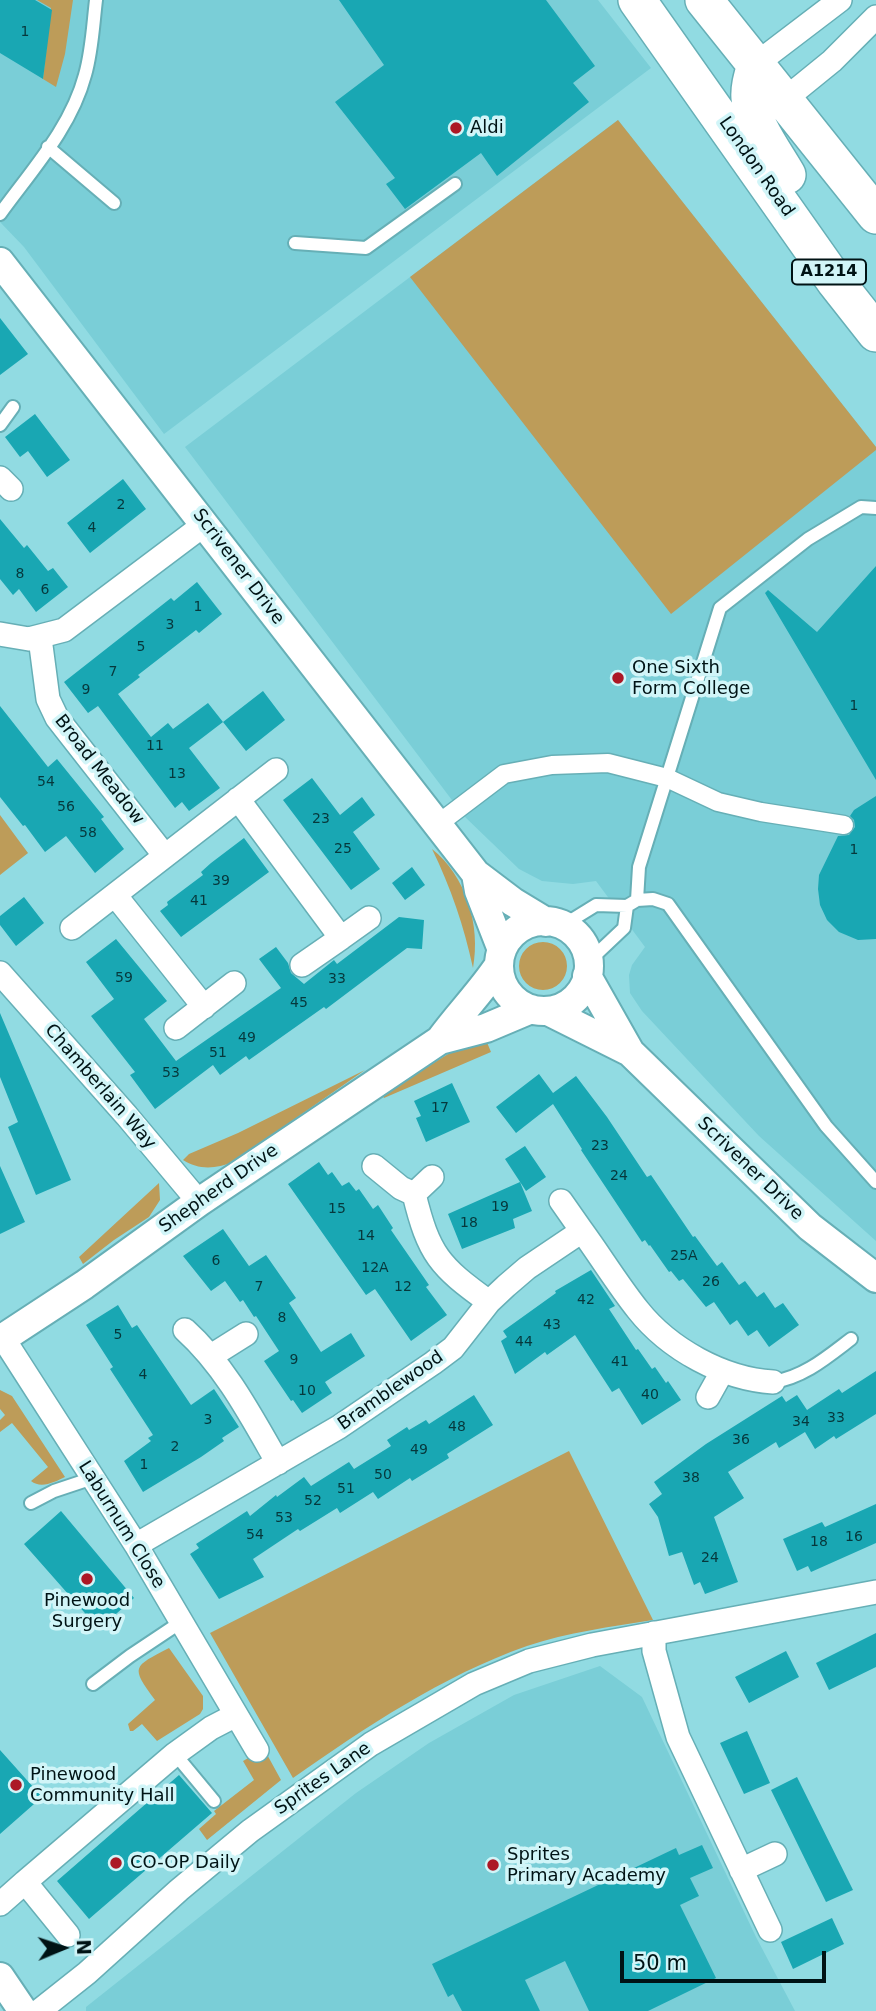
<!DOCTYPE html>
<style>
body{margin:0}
#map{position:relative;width:876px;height:2011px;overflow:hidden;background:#91dbe2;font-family:"DejaVu Sans",sans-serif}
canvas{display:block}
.north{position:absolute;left:28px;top:1913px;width:70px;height:70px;-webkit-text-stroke:5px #d1f5f8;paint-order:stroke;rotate:88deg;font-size:19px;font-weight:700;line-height:28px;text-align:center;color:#001315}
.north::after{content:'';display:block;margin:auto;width:24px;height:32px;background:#001315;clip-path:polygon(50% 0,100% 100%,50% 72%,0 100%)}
.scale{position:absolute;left:620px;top:1951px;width:206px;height:32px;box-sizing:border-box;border:4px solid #001315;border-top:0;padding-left:9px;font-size:21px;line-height:24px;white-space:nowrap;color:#001315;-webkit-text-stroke:5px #d1f5f8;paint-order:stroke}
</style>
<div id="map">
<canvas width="876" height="2011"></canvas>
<div class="north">N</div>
<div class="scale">50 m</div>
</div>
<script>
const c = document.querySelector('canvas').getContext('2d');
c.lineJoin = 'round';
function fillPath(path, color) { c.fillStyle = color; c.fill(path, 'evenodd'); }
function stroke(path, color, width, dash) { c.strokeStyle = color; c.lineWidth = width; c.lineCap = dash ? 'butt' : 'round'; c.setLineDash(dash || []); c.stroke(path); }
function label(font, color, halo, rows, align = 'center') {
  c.font = font + ' "DejaVu Sans",sans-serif'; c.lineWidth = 7; c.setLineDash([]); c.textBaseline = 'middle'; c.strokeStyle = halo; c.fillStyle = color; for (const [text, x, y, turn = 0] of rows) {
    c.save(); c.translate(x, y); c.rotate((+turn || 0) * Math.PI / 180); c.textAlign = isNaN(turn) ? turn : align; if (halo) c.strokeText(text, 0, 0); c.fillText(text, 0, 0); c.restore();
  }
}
fillPath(new Path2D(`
 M0 0H598L651 68 164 434 24 247 0 222Z
 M618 120 876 447V1241L759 1136 642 1011 630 993 629 975 632 965 645 947 596 881 573 884 542 881 519 869 464 816 185 447Z
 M600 1666 642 1697 756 1937 795 2011H86V2007L356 1793 429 1743 514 1695Z`), '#7aced7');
fillPath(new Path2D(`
 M37 0H73L65 54 56 87 43 79 51 8Z
 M618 120 876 447V450L671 614 410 277Z
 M0 815 28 853 0 875Z
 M432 849C466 876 481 925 473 968 464 926 451 888 432 849Z
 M519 966a24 24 0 1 1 48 0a24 24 0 1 1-48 0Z
 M486 1040 491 1052 384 1098 382 1095 461 1046Z
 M365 1070 233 1162C216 1169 198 1170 183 1160L189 1154 238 1133Z
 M159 1183 160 1200 149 1217 114 1240 83 1264 79 1257Z
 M0 1390 12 1396 65 1477C55 1482 41 1489 31 1481L48 1467 12 1423 0 1432V1420L5 1415 0 1409Z
 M569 1451 653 1620C611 1627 568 1632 527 1646 442 1676 366 1727 293 1778L210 1633Z
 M169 1648 203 1696V1709L200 1714 157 1741 142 1724 133 1731H130L128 1724 155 1700C130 1666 133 1667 169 1648Z
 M264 1749 281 1780 207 1840 199 1829 216 1814 214 1811 254 1780 243 1761Z`), '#bd9c59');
fillPath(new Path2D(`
 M0 0H35L52 10 43 79 0 53Z
 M339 0H546L595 66 573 83 589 102 497 176 481 153 405 209 386 184 395 178 335 102 384 65Z
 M0 318 28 354 0 375Z
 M35 414 70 460 47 477 28 451 20 457 5 437Z
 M123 479 146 509 90 553 67 523Z
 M0 519 24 548 27 545 48 571 53 568 68 587 36 612 19 589 13 595 0 579Z
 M876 566V780L765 593 768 590 817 632Z
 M197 582 222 614 199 633 196 630 138 675 140 677 118 694 151 737 168 723 173 729 208 703 223 722 189 748 220 788 189 811 182 802 175 808 98 706 88 713 64 682 171 598 174 601Z
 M263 691 285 720 246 751 223 722Z
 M0 706 48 767 57 759 104 817 101 819 124 849 95 873 66 836 45 852 25 825 23 826 0 797Z
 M312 778 340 815 362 797 375 815 353 832 380 869 351 890 283 800Z
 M876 796V939L858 940 839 932 827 920 820 905 818 889 819 875 838 836 849 835 855 827 854 820 850 816 854 810Z
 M244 838 269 872 181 937 160 911 168 905 167 902 203 875 201 872 211 863Z
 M412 867 425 885 405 900 392 883Z
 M24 897 44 923 16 946 0 925V916Z
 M399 917 424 920 422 949 407 948 326 1009 324 1007 249 1060 246 1056 220 1075 213 1065 155 1109 130 1075 135 1072 91 1016 114 999 86 962 116 939 167 1001 144 1019 176 1061 281 988 259 959 276 947 288 963 291 973 304 984 334 960 337 964Z
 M0 1013 71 1180 36 1195 8 1127 18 1122 0 1077Z
 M539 1074 553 1093 576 1076 607 1117 647 1177 651 1175 693 1237 695 1236 717 1266 722 1262 739 1285 745 1281 757 1297 764 1292 775 1308 783 1303 799 1325 769 1347 757 1330 748 1336 737 1320 730 1325 714 1302 706 1307 683 1279 679 1281 671 1271 669 1272 650 1245 649 1246 645 1240 642 1242 581 1150 582 1149 553 1104 516 1133 496 1107Z
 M452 1083 470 1122 426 1142 416 1118 421 1116 414 1101Z
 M525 1146 546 1177 526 1191 505 1159Z
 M319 1162 328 1175 332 1172 342 1186 349 1182 356 1191 359 1189 373 1209 378 1205 393 1228 391 1230 429 1285 426 1287 447 1315 411 1341 375 1289 366 1295 288 1184Z
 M0 1166 25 1222 0 1234Z
 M520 1182 532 1211 513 1219 515 1228 462 1249 448 1214Z
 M223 1229 249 1266 266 1255 296 1298 289 1303 321 1352 351 1333 365 1356 325 1382 332 1393 302 1413 293 1400 291 1401 264 1361 279 1351 256 1316 254 1317 243 1300 240 1302 225 1281 211 1291 183 1256Z
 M591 1270 615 1306 609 1309 636 1350 638 1349 652 1369 655 1367 666 1383 668 1381 681 1400 642 1425 619 1388 612 1392 575 1335 547 1355 545 1352 515 1374 501 1341 507 1337 503 1331 556 1293 555 1291Z
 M118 1305 132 1328 137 1325 191 1405 214 1389 239 1427 222 1438 224 1441 201 1457 143 1492 124 1461 151 1441 148 1438 153 1435 110 1369 113 1367 86 1325Z
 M876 1371V1414L836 1439 834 1436 815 1449 805 1432 779 1448 776 1442 728 1472 744 1498 714 1517 738 1582 705 1594 700 1582 694 1585 682 1552 669 1556 658 1517 649 1504 662 1494 654 1482 706 1444 782 1396 786 1402 797 1395 807 1410 839 1389 842 1393Z
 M474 1395 493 1425 447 1454 449 1458 412 1481 410 1478 378 1499 373 1492 340 1513 337 1508 300 1531 298 1529 253 1559 264 1577 219 1599 190 1554 199 1548 196 1544 247 1511 250 1516 276 1495 277 1497 304 1477 311 1486 349 1462 354 1469 391 1446 387 1440 407 1427 409 1430 426 1420 429 1424Z
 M876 1504V1543L811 1572 808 1566 797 1571 783 1539 822 1522 825 1527Z
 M61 1511 134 1598 99 1629 24 1544Z
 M876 1633V1667L829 1690 816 1663Z
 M786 1651 799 1677 749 1703 735 1677Z
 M747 1731 770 1783 744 1794 720 1743Z
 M0 1750 42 1797 0 1834Z
 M179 1775 212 1813 89 1919 57 1881Z
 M797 1777 853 1890 826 1902 771 1790Z
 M702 1845 713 1868 690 1878 699 1896 680 1905 716 1978 648 2011H589L565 1961 525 1980 540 2011H462L453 1994 448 1997 432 1964 676 1848 679 1855Z
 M832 1918 844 1944 793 1969 781 1942Z`), '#19a7b3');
const service = new Path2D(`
 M48 147 114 203
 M0 214C31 171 71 128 85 75 92 51 93 25 96 0
 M295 243 366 248 455 184
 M0 425 13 407
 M637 900 639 867 720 608 808 539 861 507 876 508
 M562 926 596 905 627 906 637 900 653 899 668 904 826 1126 876 1182
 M588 962 624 928 627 906
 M773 1382C804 1377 826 1358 851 1339
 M31 1503 54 1491 93 1478
 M93 1684 130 1656 181 1622
 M175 1754 214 1801`);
const pedestrian = new Path2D(`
 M438 824 504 774 552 765 608 763 667 778 718 802 761 812 844 825`);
const minor = new Path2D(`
 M756 64 840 0
 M784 100 832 61 876 17
 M0 478 11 489
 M0 634 29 639 64 630 205 524
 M40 638 48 699 57 718 165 856
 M238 799 341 938 302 965
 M115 895 204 1007
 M72 928 276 770
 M341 938 369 918
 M0 973 127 1116 199 1202
 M176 1028 234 983
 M374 1166 401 1188 414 1194C429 1255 439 1266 489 1302
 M414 1194 432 1177
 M561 1201 582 1231
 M185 1330C225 1366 251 1416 278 1463
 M3 1338 136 1545 257 1750
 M211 1356 246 1334
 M708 1397 722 1372
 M136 1545 339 1427 433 1363 453 1348 489 1302 506 1286 527 1268 582 1231C601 1257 618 1285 638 1310 669 1349 723 1379 773 1382
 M654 1633V1651L678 1737 770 1930
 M741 1870 775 1854
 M0 1904 25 1882
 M68 1935 25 1882 175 1754 211 1728 236 1715
 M39 2011 87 1973 179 1890 250 1831 371 1744 474 1684 529 1661 592 1645 876 1592`);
const tertiary = new Path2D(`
 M0 262 476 874 513 902 546 922
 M476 874 479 891 502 950
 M499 966a45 45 0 1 1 90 0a45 45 0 1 1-90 0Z
 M587 976 630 1052 810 1227 876 1278
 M548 1011 630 1052
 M440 1040C459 1014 481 992 499 965
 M0 1340 84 1285 199 1202 440 1040 486 1028 531 1009
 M0 1977 23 2011`);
const primary = new Path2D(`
 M637 0 835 281 876 333
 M704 0 876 215
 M756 64C753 75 749 87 750 98 751 122 775 154 787 175`);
stroke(service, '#66afb6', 16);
stroke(pedestrian, '#66afb6', 21);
stroke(minor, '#66afb6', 26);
stroke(tertiary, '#66afb6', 32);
stroke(primary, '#66afb6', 40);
stroke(service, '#fff', 12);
stroke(pedestrian, '#fff', 18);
stroke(minor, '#fff', 23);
stroke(tertiary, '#fff', 28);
stroke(primary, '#fff', 37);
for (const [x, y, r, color] of [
 [456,128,7,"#ac1825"],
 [618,678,7,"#ac1825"],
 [87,1579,7,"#ac1825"],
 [16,1785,7,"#ac1825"],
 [116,1863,7,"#ac1825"],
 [493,1865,7,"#ac1825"]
]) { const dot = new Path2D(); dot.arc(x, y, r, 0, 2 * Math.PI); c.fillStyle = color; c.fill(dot); stroke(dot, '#d1f5f8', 2.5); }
label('14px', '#06383c', null, [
 ["1",25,32],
 ["2",121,505],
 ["4",92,528],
 ["8",20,574],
 ["6",45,590],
 ["1",198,607],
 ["3",170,625],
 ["5",141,647],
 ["7",113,672],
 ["9",86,690],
 ["1",854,706],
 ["11",155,746],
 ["13",177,774],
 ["54",46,782],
 ["56",66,807],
 ["23",321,819],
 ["58",88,833],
 ["25",343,849],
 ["1",854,850],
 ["39",221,881],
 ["41",199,901],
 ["59",124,978],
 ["33",337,979],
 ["45",299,1003],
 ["49",247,1038],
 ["51",218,1053],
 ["53",171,1073],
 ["17",440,1108],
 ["23",600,1146],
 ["24",619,1176],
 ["19",500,1207],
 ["15",337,1209],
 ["18",469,1223],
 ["14",366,1236],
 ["25A",684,1256],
 ["6",216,1261],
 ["12A",375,1268],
 ["26",711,1282],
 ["7",259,1287],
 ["12",403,1287],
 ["42",586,1300],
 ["8",282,1318],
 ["43",552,1325],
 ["5",118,1335],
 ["44",524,1342],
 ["9",294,1360],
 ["41",620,1362],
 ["4",143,1375],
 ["10",307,1391],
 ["40",650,1395],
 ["33",836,1418],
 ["3",208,1420],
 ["34",801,1422],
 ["48",457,1427],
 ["36",741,1440],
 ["2",175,1447],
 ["49",419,1450],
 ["1",144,1465],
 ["50",383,1475],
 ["38",691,1478],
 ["51",346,1489],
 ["52",313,1501],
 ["53",284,1518],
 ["54",255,1535],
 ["16",854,1537],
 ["18",819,1542],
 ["24",710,1558]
]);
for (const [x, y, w] of [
 [829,272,74]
]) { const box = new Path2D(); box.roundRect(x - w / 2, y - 12.5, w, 25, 5); c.fillStyle = '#d1f5f8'; c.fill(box); stroke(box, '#001315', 2); }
label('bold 16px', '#001315', null, [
 ["A1214",829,272]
]);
label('18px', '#001315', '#d1f5f8', [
 ["Aldi",470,128],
 ["One Sixth",632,668],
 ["Form College",632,689],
 ["Pinewood",87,1601,"center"],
 ["Surgery",87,1622,"center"],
 ["Pinewood",30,1775],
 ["Community Hall",30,1796],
 ["Sprites",507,1855],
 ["Primary Academy",507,1876],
 ["CO-OP Daily",130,1863]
], 'left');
label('18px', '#001315', '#d1f5f8', [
 ["London Road",756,167,55],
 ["Scrivener Drive",238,567,53],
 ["Broad Meadow",99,770,52],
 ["Chamberlain Way",100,1087,49],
 ["Scrivener Drive",750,1169,44],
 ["Shepherd Drive",219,1189,-35],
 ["Bramblewood",391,1391,-35],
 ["Laburnum Close",121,1525,58],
 ["Sprites Lane",323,1779,-35]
]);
</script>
